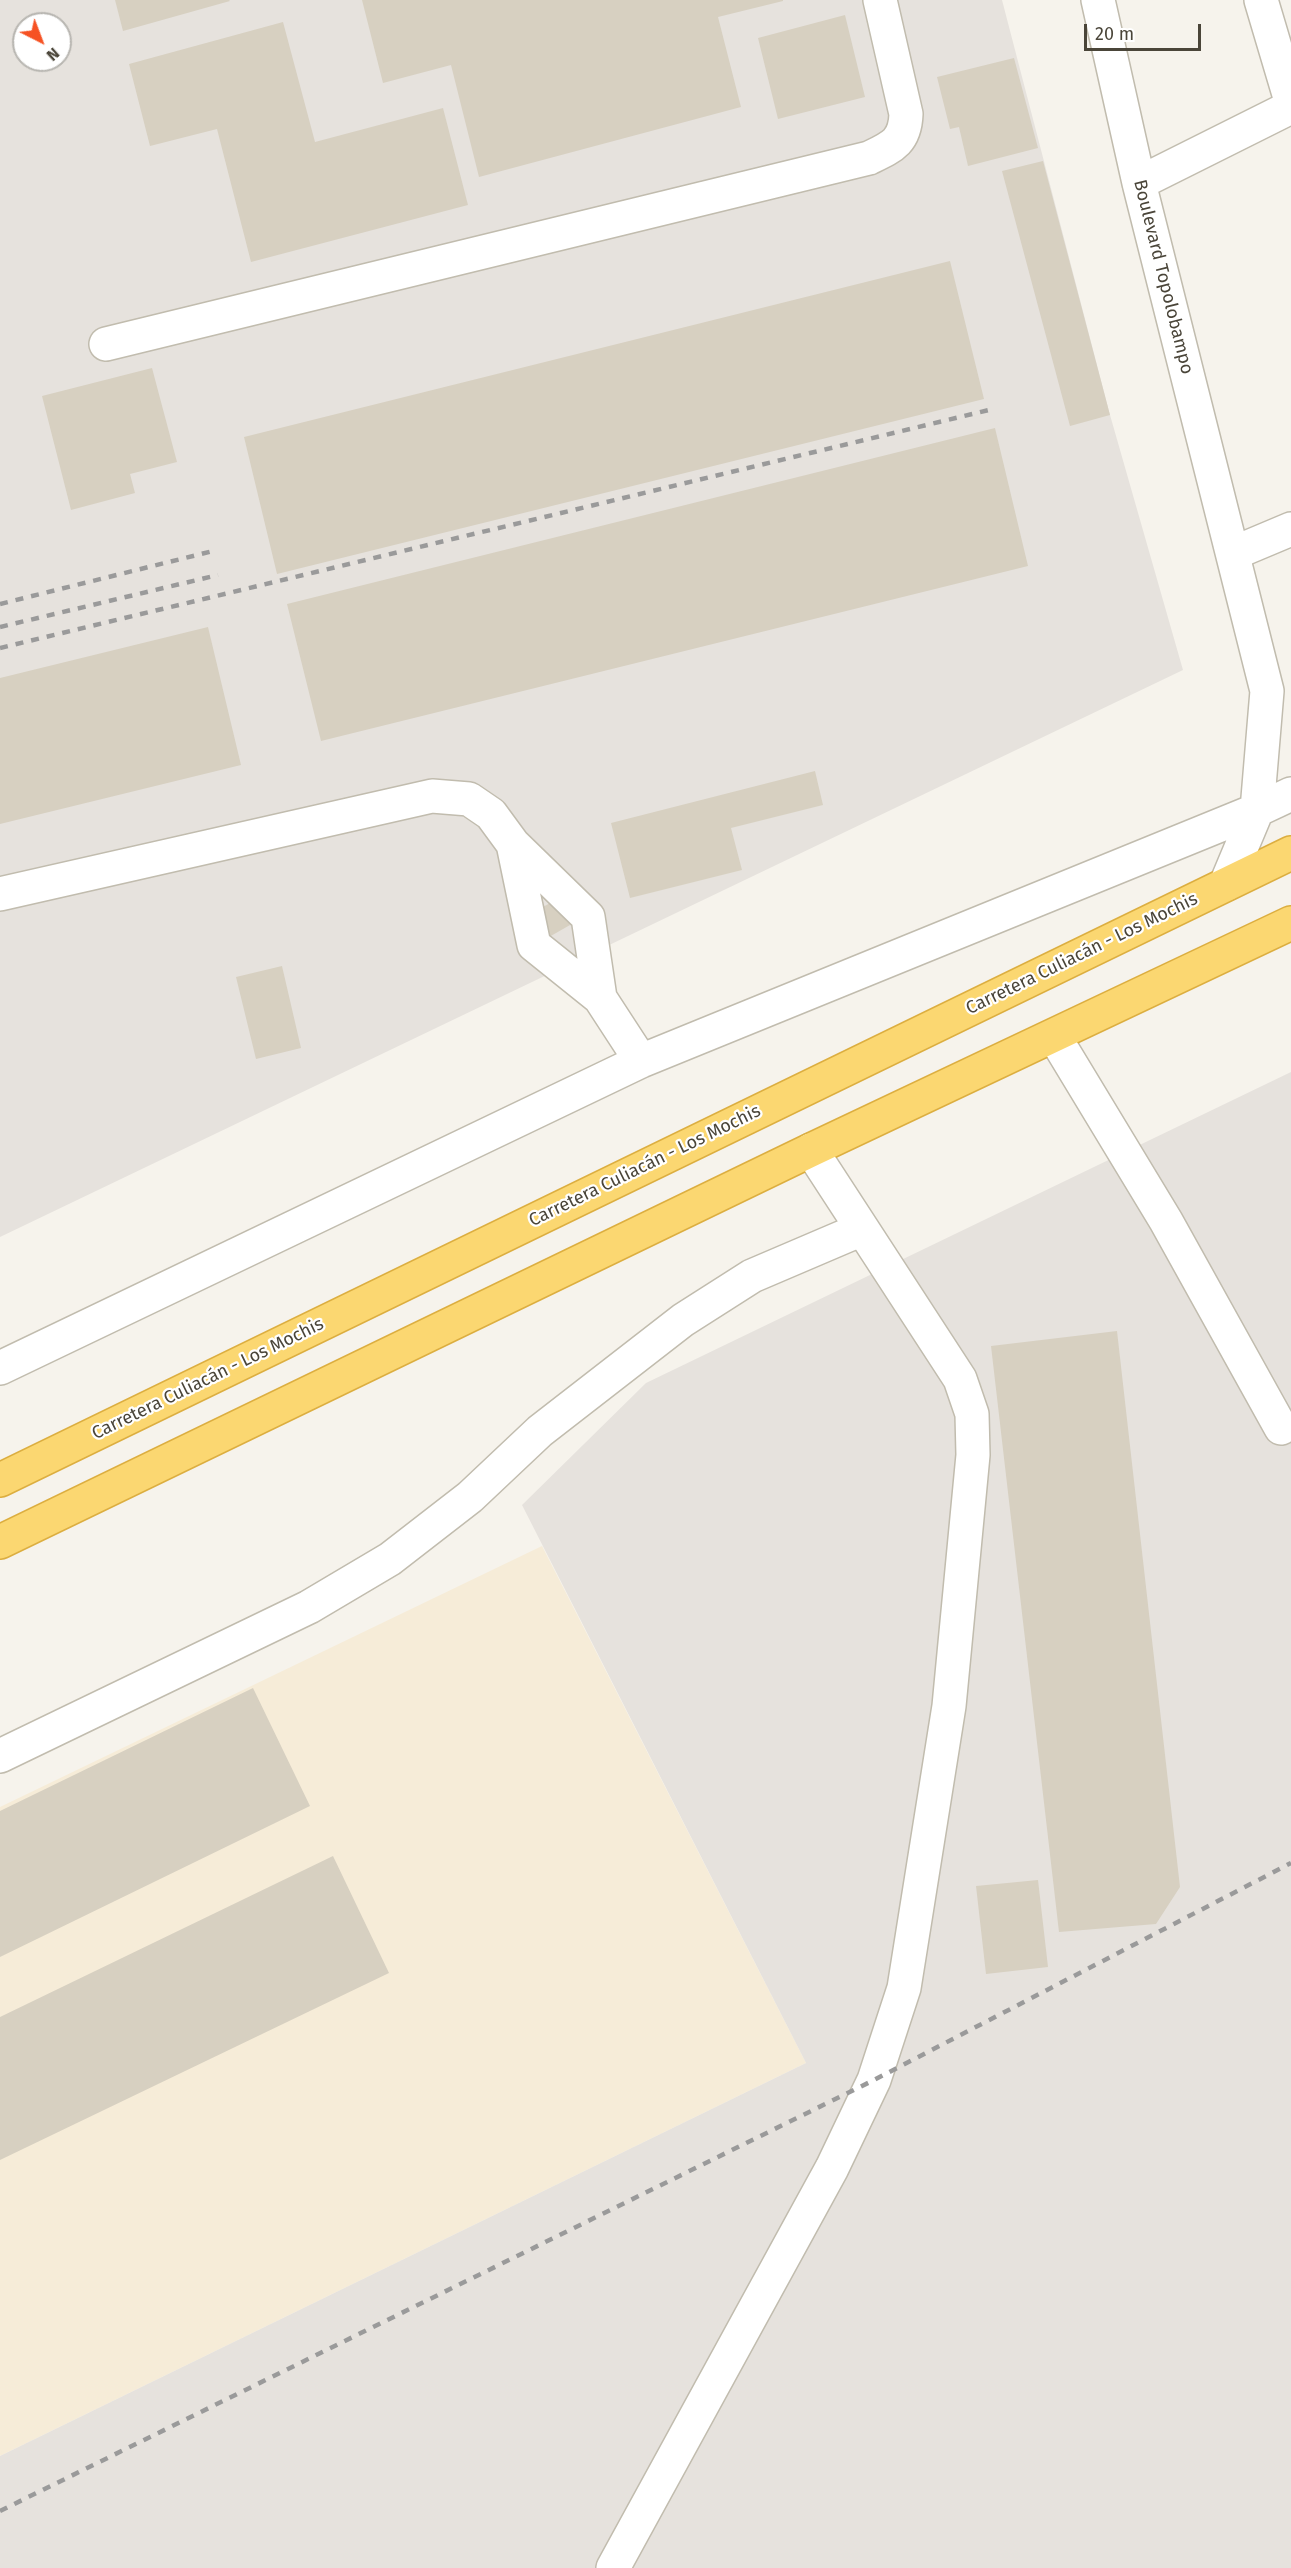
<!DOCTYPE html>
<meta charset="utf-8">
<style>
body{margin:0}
#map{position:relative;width:1291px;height:2568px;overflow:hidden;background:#f6f3ec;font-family:"Fira Sans",sans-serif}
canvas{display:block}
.north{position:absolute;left:12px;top:12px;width:60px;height:60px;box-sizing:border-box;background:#fff;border:2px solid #b7b5b0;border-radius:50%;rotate:138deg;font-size:16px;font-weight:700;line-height:24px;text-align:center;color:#4a4539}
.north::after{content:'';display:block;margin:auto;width:21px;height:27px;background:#f65223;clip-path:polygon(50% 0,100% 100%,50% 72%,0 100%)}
.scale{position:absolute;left:1084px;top:24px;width:117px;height:27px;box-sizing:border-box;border:3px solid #4a4539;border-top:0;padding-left:8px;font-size:18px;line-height:21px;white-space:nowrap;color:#4a4539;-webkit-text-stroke:4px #fff;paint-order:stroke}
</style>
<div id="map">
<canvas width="1291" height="2568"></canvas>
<div class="north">N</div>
<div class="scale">20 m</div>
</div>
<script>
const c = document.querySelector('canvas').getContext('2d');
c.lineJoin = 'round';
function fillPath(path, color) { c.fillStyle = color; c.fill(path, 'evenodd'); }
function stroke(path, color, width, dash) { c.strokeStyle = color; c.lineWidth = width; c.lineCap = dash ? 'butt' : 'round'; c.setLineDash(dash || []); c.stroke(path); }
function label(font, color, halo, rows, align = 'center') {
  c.font = font + ' "Fira Sans",sans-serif'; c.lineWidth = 4.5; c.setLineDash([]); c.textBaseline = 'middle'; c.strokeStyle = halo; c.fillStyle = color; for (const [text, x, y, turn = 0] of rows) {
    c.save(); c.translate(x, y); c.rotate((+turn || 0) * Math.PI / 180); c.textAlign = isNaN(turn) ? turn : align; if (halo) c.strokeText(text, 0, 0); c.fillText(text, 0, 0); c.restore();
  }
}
fillPath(new Path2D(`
 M542 1546 806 2063 0 2456V1807Z`), '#f6ecd8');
fillPath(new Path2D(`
 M0 0H1002L1110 415 1183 670 0 1237ZM24 24H60V60H24Z
 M1291 1072V2568H0V2456L806 2063 522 1505 646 1383Z`), '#e6e2dd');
fillPath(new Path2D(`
 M115 0H229L230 1 123 31Z
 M362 0H783V1L718 17 741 107 479 177 451 65 383 83Z
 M845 15 865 97 778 119 758 38Z
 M283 22 315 142 443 108 468 205 251 262 217 129 150 146 129 64Z
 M1014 58 1038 148 968 166 959 127 950 129 937 77Z
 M1043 161 1110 415 1070 426 1002 171Z
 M950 261 984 399 277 574 244 437Z
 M152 368 177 462 130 474 135 493 71 510 42 396Z
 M995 428 1028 566 321 741 287 604Z
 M208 627 241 765 0 824V678Z
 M815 771 823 805 731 828 742 870 630 898 611 823Z
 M556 900 570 925 549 937 535 911Z
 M282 966 301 1048 256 1059 236 977Z
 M1117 1331 1180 1887 1156 1924 1059 1932 991 1346Z
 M253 1688 310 1806 0 1957V1811Z
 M333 1856 389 1973 0 2160V2017Z
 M1038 1880 1048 1967 986 1974 976 1886Z`), '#d7d0c1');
const minor = new Path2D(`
 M1098 0 1139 183 1267 691 1257 810 1226 884
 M1261 0 1291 101
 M1139 183 1291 107
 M106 344 869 158C892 147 905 142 906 114L880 0
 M1234 553 1291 529
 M513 844 534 945 600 998 641 1061
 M0 894 432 796 469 799 491 814 513 844 588 917 600 998
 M1054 1036 1166 1221 1281 1428
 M0 1368 641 1061 1257 810 1291 794
 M0 1756 309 1607 390 1559 470 1497 540 1431 683 1320 752 1276 862 1229
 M613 2568 832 2168 874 2080 904 1988 949 1706 973 1455 972 1414 960 1379 811 1150`);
const highway = new Path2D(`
 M0 1480 1291 853
 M0 1542 811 1150 1291 923`);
stroke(minor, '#c1bcae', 36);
stroke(highway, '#dcae40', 36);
stroke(minor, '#fff', 33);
stroke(highway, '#fbd771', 33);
stroke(new Path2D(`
 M0 604 213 551
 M0 627 218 575
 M0 648 993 409
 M0 2511 874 2080 1291 1863`), '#9a9a9a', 4.5, [8, 8]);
label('18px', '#4a4539', '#fff', [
 ["Boulevard Topolobampo",1163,277,76],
 ["Carretera Culiacán - Los Mochis",1082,954,-26],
 ["Carretera Culiacán - Los Mochis",645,1166,-26],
 ["Carretera Culiacán - Los Mochis",208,1379,-26]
]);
</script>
